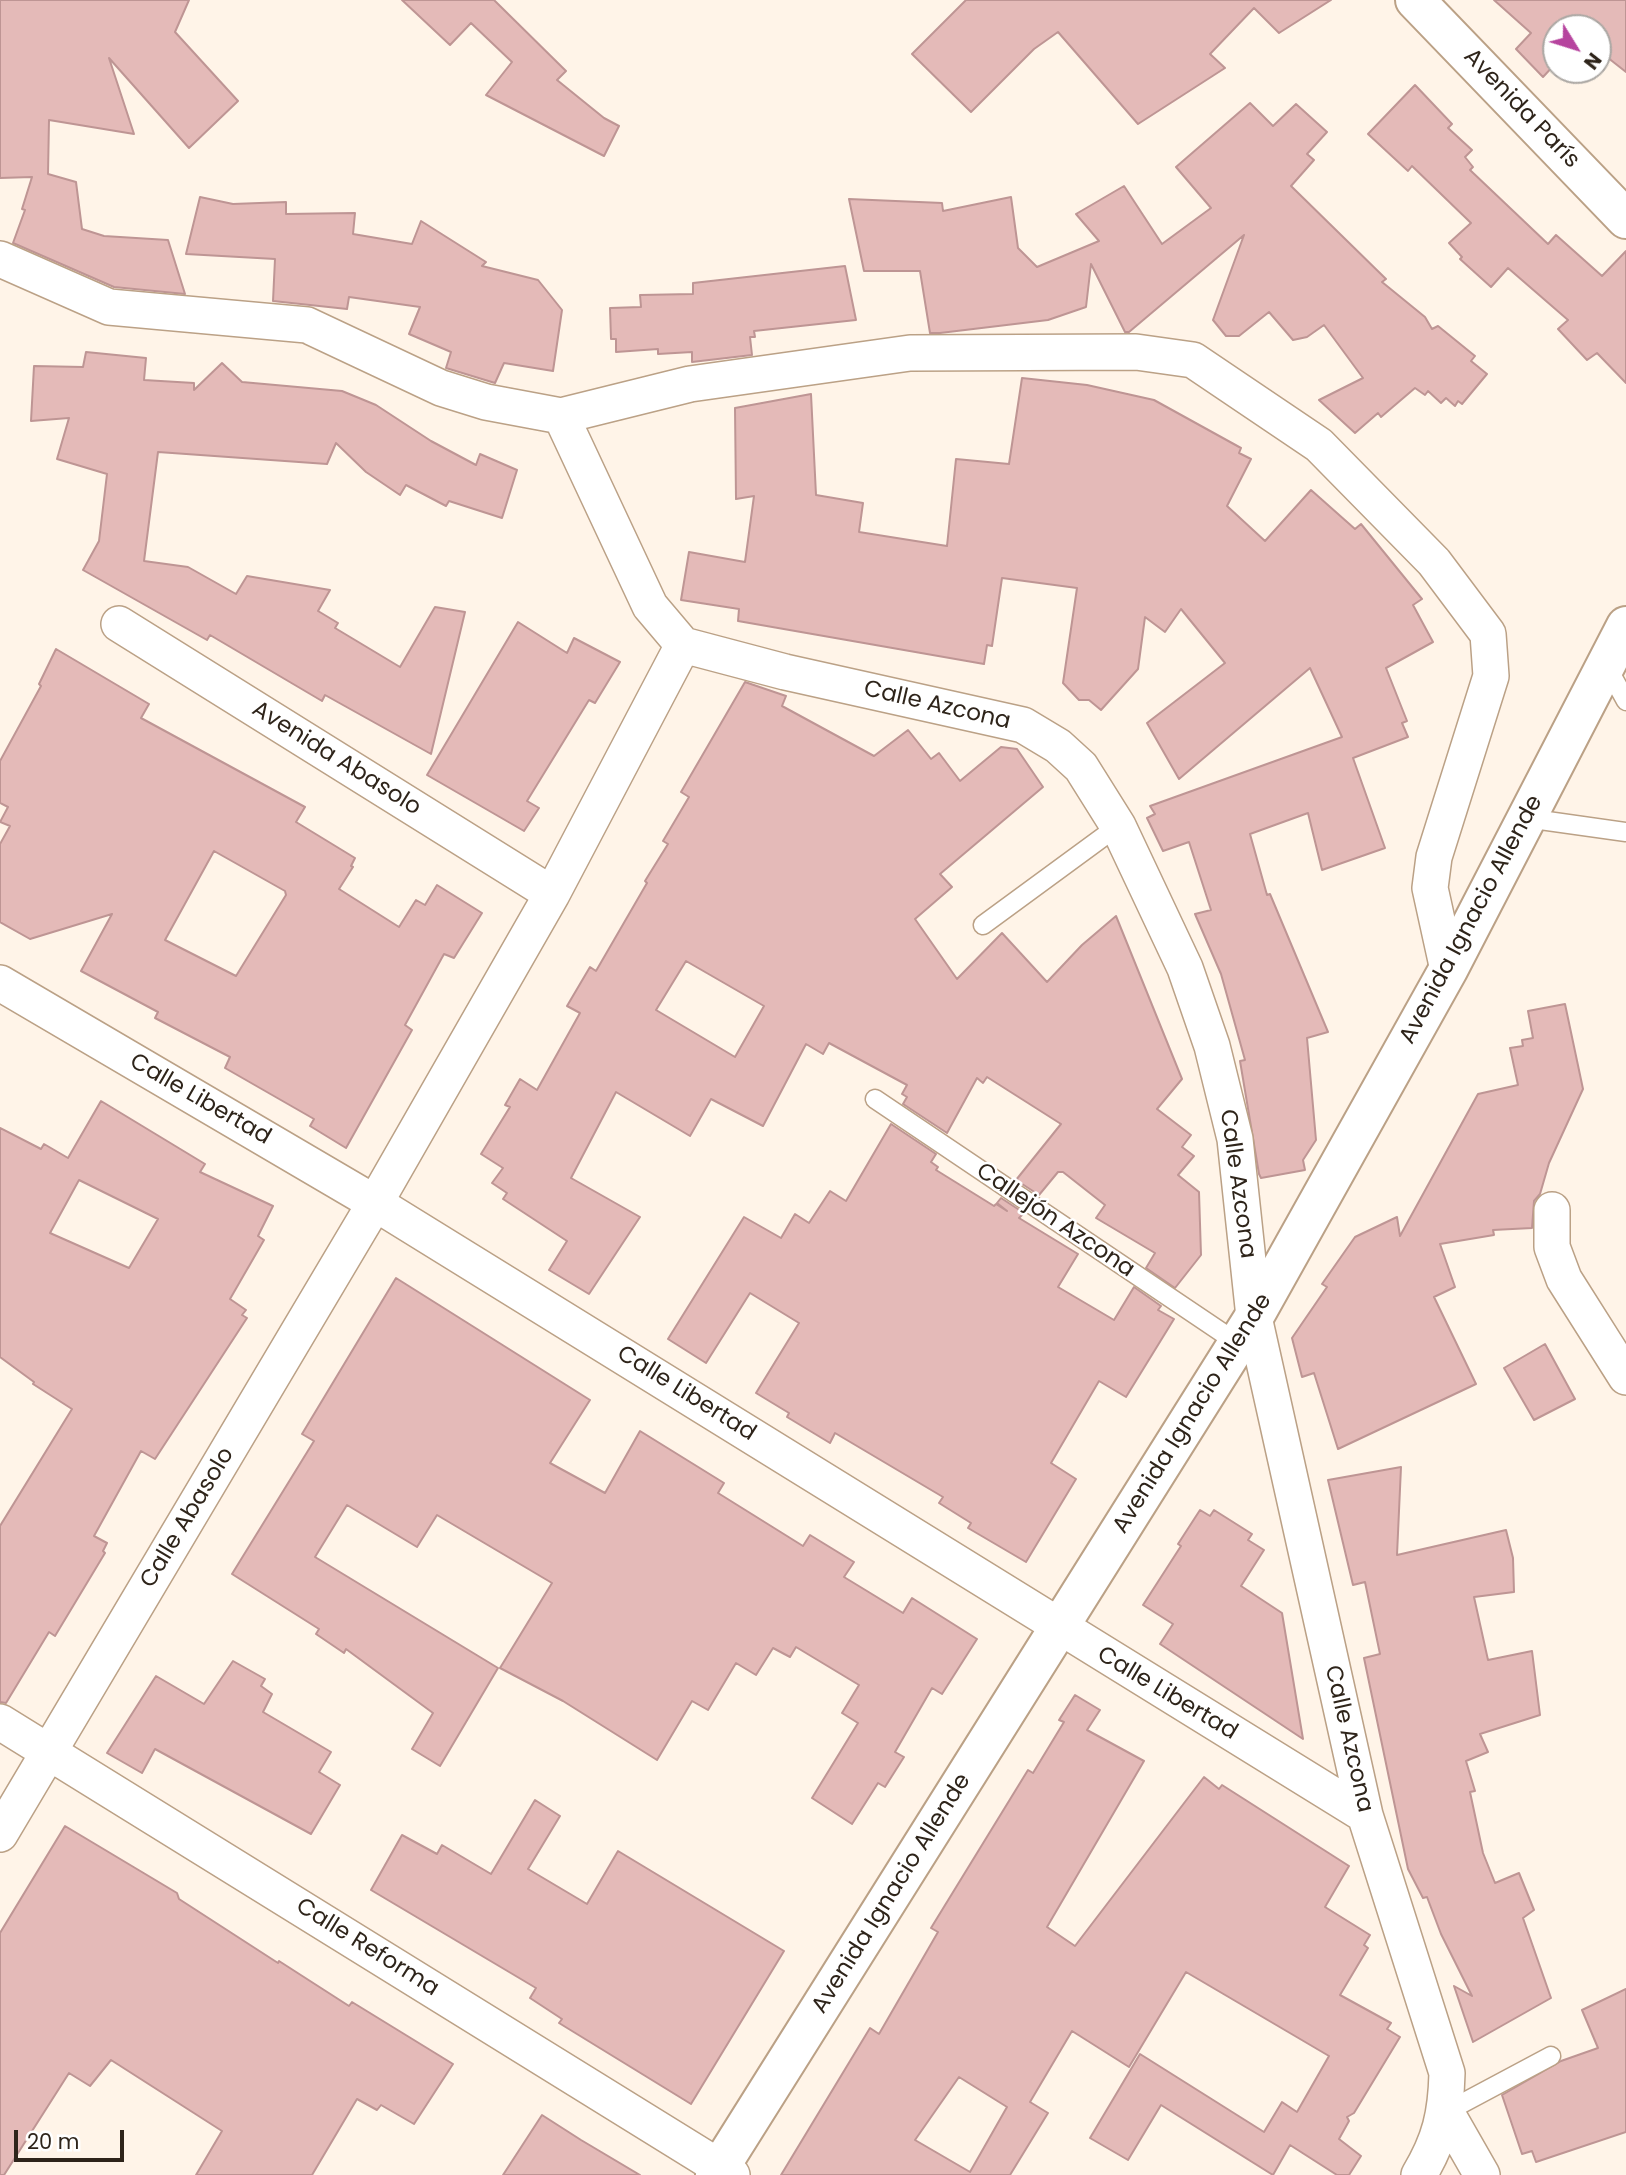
<!DOCTYPE html>
<meta charset="utf-8">
<style>
body{margin:0}
#map{position:relative;width:1626px;height:2175px;overflow:hidden;background:#fff4e8;font-family:Poppins,sans-serif}
canvas{display:block}
.north{position:absolute;left:1542px;top:14px;width:70px;height:70px;box-sizing:border-box;background:#fff;border:2px solid #aba7a3;border-radius:50%;rotate:128deg;font-size:19px;font-weight:700;line-height:28px;text-align:center;color:#2e241a}
.north::after{content:'';display:block;margin:auto;width:24px;height:32px;background:#b6449e;clip-path:polygon(50% 0,100% 100%,50% 72%,0 100%)}
.scale{position:absolute;left:14px;top:2130px;width:110px;height:32px;box-sizing:border-box;border:4px solid #2e241a;border-top:0;padding-left:9px;font-size:21px;line-height:24px;white-space:nowrap;color:#2e241a;-webkit-text-stroke:5px #fff;paint-order:stroke}
</style>
<div id="map">
<canvas width="1626" height="2175"></canvas>
<div class="north">N</div>
<div class="scale">20 m</div>
</div>
<script>
const c = document.querySelector('canvas').getContext('2d');
c.lineJoin = 'round';
function fillPath(path, color) { c.fillStyle = color; c.fill(path, 'evenodd'); }
function stroke(path, color, width, dash) { c.strokeStyle = color; c.lineWidth = width; c.lineCap = dash ? 'butt' : 'round'; c.setLineDash(dash || []); c.stroke(path); }
function label(font, color, halo, rows, align = 'center') {
  c.font = font + ' Poppins,sans-serif'; c.lineWidth = 5; c.setLineDash([]); c.textBaseline = 'middle'; c.strokeStyle = halo; c.fillStyle = color; for (const [text, x, y, turn = 0] of rows) {
    c.save(); c.translate(x, y); c.rotate((+turn || 0) * Math.PI / 180); c.textAlign = isNaN(turn) ? turn : align; if (halo) c.strokeText(text, 0, 0); c.fillText(text, 0, 0); c.restore();
  }
}
const building = new Path2D(`
 M0 0H189L175 32 238 101 189 148 109 58 134 134 49 120 48 174 76 182 82 229 104 236 168 240 185 294 114 287 13 243 25 210 22 209 32 177 0 178Z
 M402 0H494L566 71 557 80 604 118 619 126 604 156 486 95 512 62 471 23 450 45Z
 M966 0H1331L1279 33 1254 8 1210 54 1225 68 1138 124 1058 32 1034 49 971 112 912 54Z
 M1494 0H1626V72L1598 50V28H1556V63L1543 77 1516 49 1531 33Z
 M1415 85 1452 124 1448 128 1472 150 1465 157 1473 167 1470 170 1548 244 1556 235 1602 276 1626 251V383L1597 353 1587 360 1558 329 1568 320 1508 268 1491 287 1460 259 1462 257 1449 243 1471 223 1412 166 1408 171 1368 134Z
 M1250 103 1273 126 1296 104 1327 132 1307 154 1314 160 1291 186 1386 279 1382 282 1425 317 1432 329 1438 326 1475 356 1471 361 1487 374 1462 404 1458 401 1455 406 1446 398 1441 403 1428 391 1425 395 1415 388 1381 417 1378 413 1355 433 1319 400 1363 378 1324 325 1307 337 1293 340 1269 312 1239 336H1226L1213 320 1244 235 1129 332H1125L1091 264 1086 307 1048 320 940 333H930L920 271H864L849 199 942 203 943 211 1011 197 1018 248 1037 267 1099 241 1076 214 1124 186 1162 244 1211 208 1176 167Z
 M200 197 233 204 286 202V214L355 213 353 234 412 244 421 221 486 262 482 266 538 280 562 310 553 371 504 363 495 383 446 368 451 352 409 334 420 307 349 297 347 309 273 301 275 259 186 254Z
 M845 266 856 320 754 331 755 337H750L752 355 692 362V352L658 354V349L616 352V339H611L610 308 641 307 640 295 693 294V283Z
 M86 352 146 358 144 380 194 383V390L222 363 242 382 342 391 376 405 431 441 476 465 480 454 517 470 502 518 449 501 446 506 406 485 400 495 366 472 336 443 327 464 158 452 144 561 188 567 236 594 247 576 330 590 318 611 338 623 335 628 400 667 435 607 465 612 431 754 325 695 322 701 210 635 207 640 83 570 99 541 107 474 57 459 69 418 31 421 34 366 83 367Z
 M1022 378 1087 385 1154 400 1241 448 1239 453 1251 459 1227 506 1265 541 1311 490 1355 529 1361 524 1422 599 1413 605 1433 642 1386 668 1407 721 1402 723 1408 737 1353 758 1385 848 1322 870 1308 813 1250 834 1267 895 1270 894 1328 1032 1307 1038 1316 1140 1303 1160 1305 1170 1261 1178 1259 1174 1240 1061 1245 1060 1221 974 1195 914 1211 910 1189 842 1163 851 1147 818 1155 814 1150 806 1342 737 1310 668 1179 779 1147 723 1225 663 1181 609 1165 632 1145 617 1138 669 1101 710 1089 700H1079L1063 683 1077 588 1002 578 992 646 987 645 984 664 738 621 739 609 681 600 689 552 745 562 754 496 736 499 735 408 811 394 816 495 863 503 859 532 947 546 956 459 1009 464Z
 M518 622 567 653 574 638 620 662 595 703 589 700 527 801 539 808 524 831 427 775Z
 M56 649 149 704 141 718 305 807 296 822 355 858 351 866 353 867 339 889 399 927 416 900 425 905 437 885 482 913 454 958 444 954 405 1025 412 1030 346 1148 310 1126 314 1119 225 1068 230 1057 155 1018 158 1012 81 971 112 914 30 939 0 922V844L10 826 0 822 8 807 0 803V761L41 686 39 684ZM214 851 285 891 286 895 236 976 165 940Z
 M745 682 786 696 782 706 874 756 908 730 931 759 939 753 960 781 1001 747 1017 749 1043 787 940 874 952 887 915 919 957 979 1002 933 1047 982 1082 945 1116 916 1182 1079 1157 1109 1191 1135 1182 1147 1194 1156 1178 1175 1199 1192 1201 1255 1175 1288 1146 1268 1155 1253 1096 1218 1105 1205 1063 1172H1058L1039 1195 1016 1180 1061 1124 987 1077 983 1083 977 1078 947 1133 903 1104 907 1097 902 1094 907 1085 829 1043 823 1054 806 1044 763 1126 711 1099 690 1136 616 1092 571 1178 640 1217 589 1294 549 1270 567 1241 503 1199 507 1193 492 1183 503 1168 481 1154 510 1107 505 1105 520 1079 537 1090 580 1013 567 1006 590 967 596 971 647 883 645 881 668 844 663 841 689 797 681 792ZM686 961 764 1006 735 1057 656 1010Z
 M1565 1004 1583 1089 1549 1163 1540 1194 1534 1201 1532 1228 1493 1230 1494 1235 1440 1244 1455 1287 1434 1297 1476 1384 1338 1449 1314 1373 1302 1377 1292 1338 1327 1287 1322 1284 1355 1237 1397 1217 1400 1236 1478 1094 1518 1085 1510 1048 1523 1046 1522 1040 1533 1038 1528 1011Z
 M101 1101 205 1164 200 1172 273 1206 258 1236 264 1240 230 1299 246 1310 242 1315 247 1318 155 1459 141 1451 94 1536 107 1543 103 1551 105 1553 55 1636 49 1632 6 1703 0 1702V1526L72 1409 33 1384 34 1382 0 1357V1128L41 1149 44 1144 68 1158ZM79 1180 158 1219 129 1268 50 1233Z
 M891 1124 936 1154 931 1162 938 1167 936 1170 994 1206 996 1204 1007 1211 997 1203 1001 1198 1024 1213 1019 1218 1078 1254 1058 1287 1114 1320 1134 1287 1161 1306 1158 1310 1174 1319 1126 1397 1099 1381 1051 1463 1076 1479 1026 1562 968 1528 971 1523 939 1503 943 1497 835 1433 830 1443 787 1417 789 1413 756 1393 799 1323 750 1293 706 1363 668 1339 744 1217 781 1238 795 1214 809 1223 830 1191 846 1201Z
 M396 1278 590 1400 550 1463 605 1493 640 1431 724 1483 718 1493 803 1546 810 1535 854 1562 844 1577 903 1613 912 1598 977 1639 942 1694 932 1688 895 1752 904 1757 885 1787 878 1783 852 1824 812 1798 858 1723 842 1713 859 1685 796 1647 790 1657 773 1648 756 1675 736 1663 708 1710 692 1701 657 1760 563 1701 500 1668 552 1583 437 1515 417 1547 347 1505 315 1557 498 1668 440 1766 412 1749 433 1713 346 1649 344 1653 316 1634 319 1629 232 1574 314 1441 302 1434Z
 M1545 1344 1575 1399 1534 1420 1504 1368Z
 M1401 1467 1397 1555 1506 1530 1513 1558 1514 1592 1474 1597 1488 1660 1532 1651 1540 1715 1480 1734 1488 1752 1466 1761 1475 1791 1470 1792 1483 1853 1495 1883 1519 1873 1534 1910 1523 1918 1551 1998 1473 2042 1454 1986 1472 1996 1441 1934 1427 1897 1423 1898 1408 1869 1364 1658 1380 1654 1365 1582 1353 1585 1328 1480Z
 M1200 1510 1210 1516 1214 1510 1252 1534 1248 1540 1264 1550 1241 1586 1282 1613 1303 1739 1160 1644 1173 1624 1143 1605 1181 1546 1178 1544Z
 M233 1661 265 1679 261 1686 272 1694 263 1712 331 1752 319 1772 340 1785 311 1834 155 1749 142 1773 107 1753 156 1676 204 1704Z
 M1075 1695 1100 1710 1087 1730 1144 1761 1047 1927 1075 1946 1204 1777 1219 1789 1222 1785 1349 1866 1325 1907 1370 1935 1364 1945 1368 1948 1340 1995 1391 2023 1387 2029 1400 2037 1354 2113 1347 2117 1349 2121 1339 2139 1361 2156 1349 2175H1337L1290 2145 1273 2175 1161 2105 1128 2160 1090 2138 1140 2054 1264 2132 1282 2102 1297 2112 1329 2056 1186 1972 1129 2067 1072 2031 1030 2102 1048 2113 1010 2175H781L870 2028 879 2034 938 1932 931 1928 1028 1770 1033 1773 1064 1722 1059 1720ZM959 2077 1007 2107 970 2172 915 2140Z
 M535 1800 560 1816 528 1869 587 1904 618 1851 784 1951 691 2104 559 2023 562 2019 530 1998 536 1988 371 1890 402 1835 437 1854 442 1845 491 1874Z
 M65 1826 177 1893 179 1899 278 1963 279 1961 349 2006 352 2002 453 2064 414 2124 381 2105 377 2110 357 2099 312 2175H196L222 2131 111 2060 90 2086 69 2073 4 2175H0V1933Z
 M1626 1989V2132L1536 2162 1532 2151 1522 2154 1502 2095 1561 2061 1598 2048 1582 2010Z
 M542 2115 581 2140 640 2175H503Z`);
fillPath(building, '#e4bab8');
stroke(building, '#be9594', 2);
const service = new Path2D(`
 M1606 665 1626 701
 M1526 818 1626 832
 M983 925 1118 826
 M875 1099 1236 1342
 M1446 2112 1551 2056`);
const minor = new Path2D(`
 M0 259 109 307 307 325 441 388 486 402 561 416 690 384 910 353 1136 352 1193 360 1319 445 1434 562 1488 634 1491 676 1434 857 1430 888 1448 970
 M561 416 650 606 683 645
 M119 624 552 894
 M683 645 785 672 1023 725 1058 746 1081 767 1118 826 1185 968 1212 1046 1235 1139 1254 1317 1365 1815 1447 2073C1446 2114 1440 2140 1419 2175
 M0 983 375 1203 1365 1815
 M1552 1210V1247L1564 1279 1626 1377
 M0 1722 732 2175
 M0 1834 375 1203 552 894 683 645
 M1446 2112 1482 2175`);
const secondary = new Path2D(`
 M1415 0 1626 219
 M715 2175 1254 1317 1448 970 1626 626`);
stroke(service, '#bba186', 21);
stroke(minor, '#bba186', 38);
stroke(secondary, '#bba186', 42);
stroke(service, '#fff', 18);
stroke(minor, '#fff', 35);
stroke(secondary, '#fff', 38);
label('23px', '#2e241a', '#fff', [
 ["Avenida París",1521,109,46],
 ["Calle Azcona",937,706,13],
 ["Avenida Abasolo",336,759,32],
 ["Avenida Ignacio Allende",1472,920,-62],
 ["Calle Libertad",200,1100,30],
 ["Calle Azcona",1237,1184,82],
 ["Callejón Azcona",1055,1221,34],
 ["Calle Libertad",686,1394,32],
 ["Avenida Ignacio Allende",1193,1414,-58],
 ["Calle Abasolo",188,1518,-59],
 ["Calle Libertad",1167,1694,31],
 ["Calle Azcona",1348,1739,77],
 ["Avenida Ignacio Allende",892,1894,-58],
 ["Calle Reforma",367,1948,32]
]);
</script>
